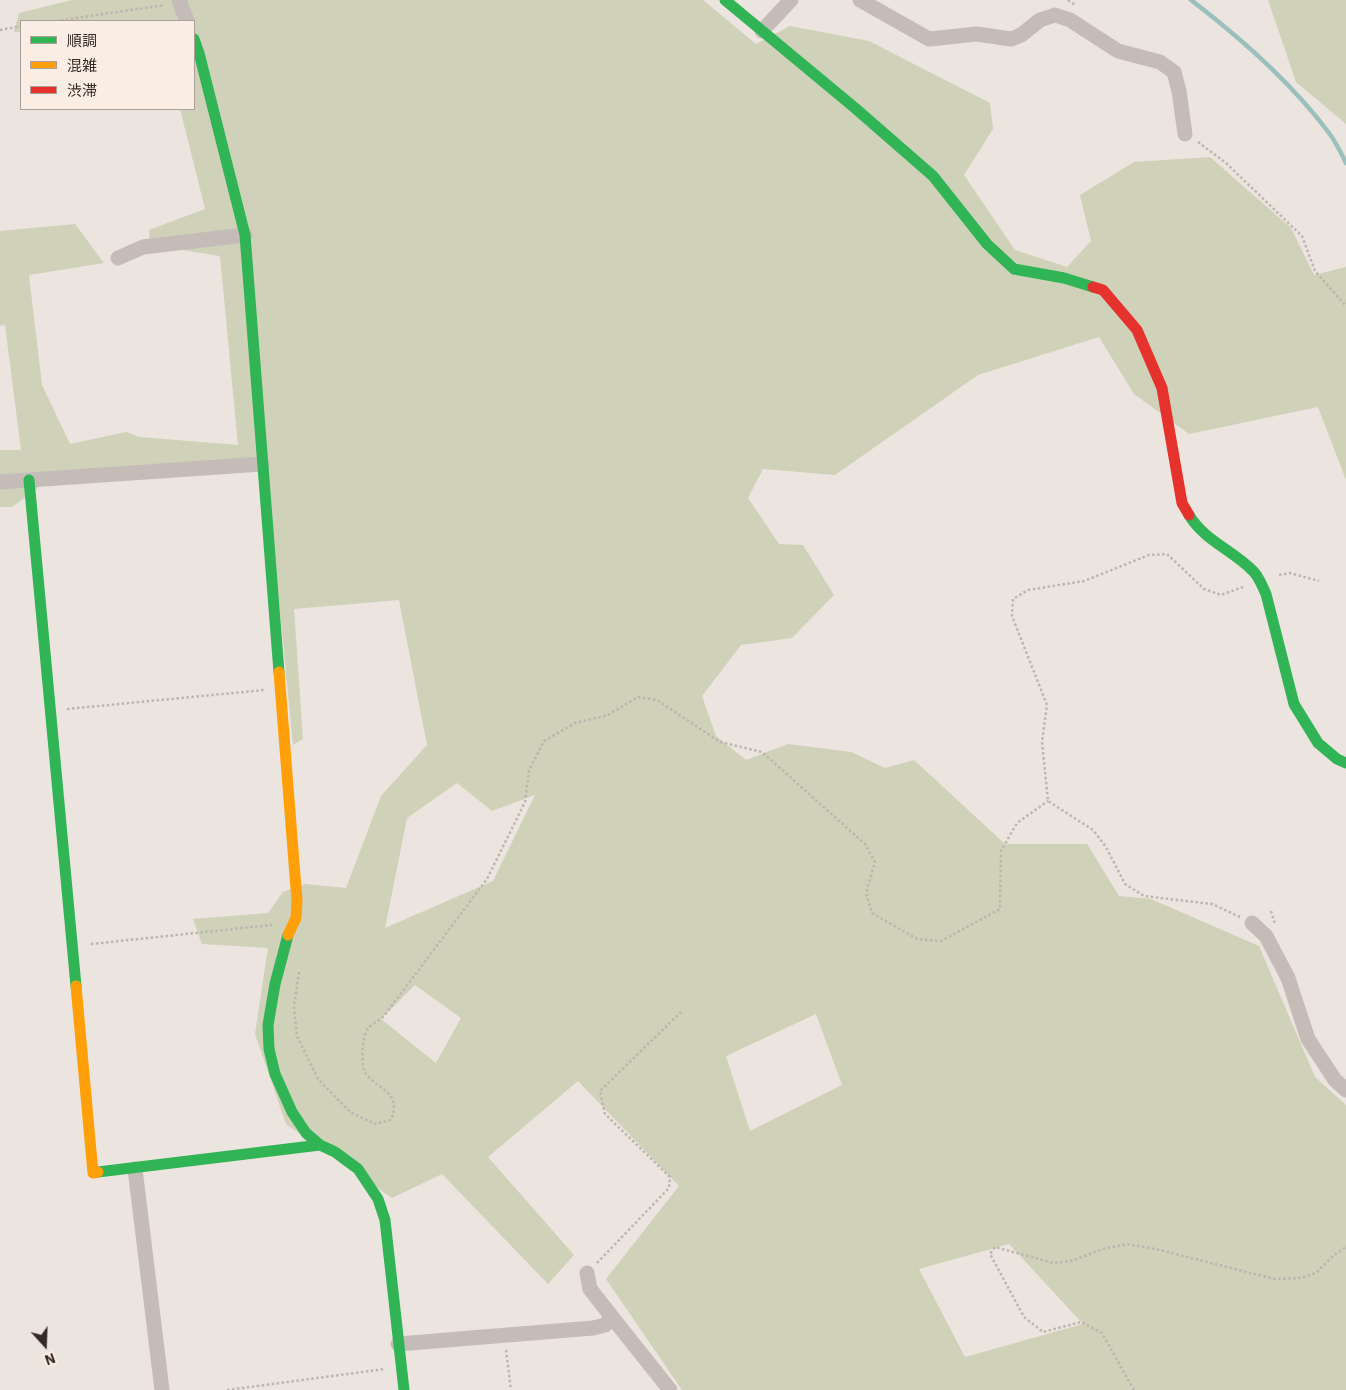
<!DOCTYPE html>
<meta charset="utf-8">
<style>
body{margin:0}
#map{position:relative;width:1346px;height:1390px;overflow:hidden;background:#ece4de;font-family:"IBM Plex Sans","Noto Sans JP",sans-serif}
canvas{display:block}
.legend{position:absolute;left:20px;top:20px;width:175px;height:90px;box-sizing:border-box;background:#faeee4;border:1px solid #ab9f98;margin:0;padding:6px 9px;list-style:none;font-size:15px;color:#352926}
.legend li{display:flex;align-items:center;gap:10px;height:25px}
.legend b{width:25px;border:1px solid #ab9f98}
.north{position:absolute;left:20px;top:1320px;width:50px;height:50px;-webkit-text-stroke:4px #faeee4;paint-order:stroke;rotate:160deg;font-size:14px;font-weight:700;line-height:20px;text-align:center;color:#352926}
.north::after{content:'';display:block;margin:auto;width:18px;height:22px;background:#352926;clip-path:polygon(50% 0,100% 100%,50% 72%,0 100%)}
</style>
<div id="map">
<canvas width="1346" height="1390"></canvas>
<ul class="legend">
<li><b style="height:6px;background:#30b455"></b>順調</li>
<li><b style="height:6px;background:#ff9f0a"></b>混雑</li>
<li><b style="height:6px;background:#e5322d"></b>渋滞</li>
</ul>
<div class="north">N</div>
</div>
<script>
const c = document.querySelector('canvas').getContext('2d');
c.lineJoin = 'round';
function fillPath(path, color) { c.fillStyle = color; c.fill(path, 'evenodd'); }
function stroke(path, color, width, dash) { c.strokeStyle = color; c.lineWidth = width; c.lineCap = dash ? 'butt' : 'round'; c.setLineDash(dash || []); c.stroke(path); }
fillPath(new Path2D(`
 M72 0H703L756 44 790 26 869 41 990 103 993 129 964 175 1015 250 1067 267 1091 241 1080 195 1134 162 1210 157 1291 228 1314 275 1346 267V480L1318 407 1189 434 1134 394 1099 337 978 375 835 475 763 469 748 498 779 544 803 545 834 595 792 638 741 645 702 696 716 736 746 760 788 744 851 752 885 768 914 760 1005 844H1087L1119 896 1151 899 1259 946 1315 1077 1346 1105V1390H682L606 1279 679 1186 578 1081 488 1157 574 1255 548 1284 442 1174 392 1198 286 1124 255 1034 268 948 202 944 193 919 268 913 283 892 305 884 346 888 381 796 427 745 399 600 294 609 303 739 293 745 266 465 52 477 12 507H0V450H21L5 325 0 326V231L75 224 104 263 29 275 42 385 70 444 126 432 140 437 238 445 220 256 150 245 149 230 205 209 180 109H194V21H21V32H14L19 13ZM457 783 492 811 535 795 493 881 385 928 407 818ZM415 985 461 1018 436 1063 381 1019ZM816 1014 842 1085 750 1131 726 1056ZM1009 1244 1083 1324 965 1357 919 1269Z
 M1268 0H1346V124L1296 82Z`), '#cfd1b8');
stroke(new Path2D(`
 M1191 0C1242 39 1291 82 1329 133 1336 142 1341 153 1346 163`), '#99c0bc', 4.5);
stroke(new Path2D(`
 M1068 0 1075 5
 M56 21 165 5
 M0 30 21 26
 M1198 142 1226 163 1302 236 1315 271 1346 306
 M1279 575 1290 573 1319 581
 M67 709 264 690
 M1271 911 1275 924
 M1240 917 1212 904 1144 896 1125 884 1106 847 1093 830 1048 801 1042 742 1047 705 1012 616 1013 599 1028 590 1084 581 1149 555 1167 554 1204 589 1221 595 1243 587
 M91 944 272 925
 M299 972 294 1007 297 1036 318 1079 350 1112 375 1124 391 1120C402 1092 380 1091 366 1074 360 1066 362 1037 368 1028 372 1024 380 1020 384 1016L487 879 525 802 529 770 544 741 575 723 608 715 638 697 657 700 720 742 762 752 865 844 875 862 866 893 872 913 917 939 941 941 1000 909 1001 851 1017 823 1048 801
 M597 1263 669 1188 670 1177 605 1114 600 1091 681 1012
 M506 1350 511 1390
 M227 1390 385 1369
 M1134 1390 1102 1333 1081 1322 1043 1332 1024 1317 990 1254 995 1247 1053 1263 1071 1261 1103 1249 1127 1244 1160 1250 1274 1279 1301 1278 1316 1273 1333 1256 1346 1247`), '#bdb5b0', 2.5, [2.5, 2.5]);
stroke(new Path2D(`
 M179 0 187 21
 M860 0 929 39 977 34 1011 39 1021 35 1040 20 1055 15 1070 20 1118 51 1160 62 1174 72 1179 91 1185 134
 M762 31 791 0
 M118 258 143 247 245 235
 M0 482 262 464
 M1252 923 1266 936 1288 978 1308 1039 1335 1080 1346 1090
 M135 1169 162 1390
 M612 1317 670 1390
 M398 1344 593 1328 605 1325 612 1317 590 1289 587 1273`), '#c5bcb7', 15);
stroke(new Path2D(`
 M725 0 855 108 933 176 987 244 1014 269 1064 278 1093 287
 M194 39 199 53 245 235 279 672
 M29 480 76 986
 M1189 515C1204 540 1232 550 1252 570 1259 576 1262 586 1266 594L1294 704 1318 743 1337 759 1346 763
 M288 935 275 984 268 1025 269 1049 275 1074 292 1112 306 1133 320 1145 335 1152 358 1169 378 1199 385 1220 404 1390
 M98 1172 320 1145`), '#30b455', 11);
stroke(new Path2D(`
 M279 672 297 901 296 918 288 935
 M76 986 93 1173 98 1172`), '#ff9f0a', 11);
stroke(new Path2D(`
 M1093 287 1103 290 1137 330 1162 388 1182 503 1189 515`), '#e5322d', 11);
</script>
